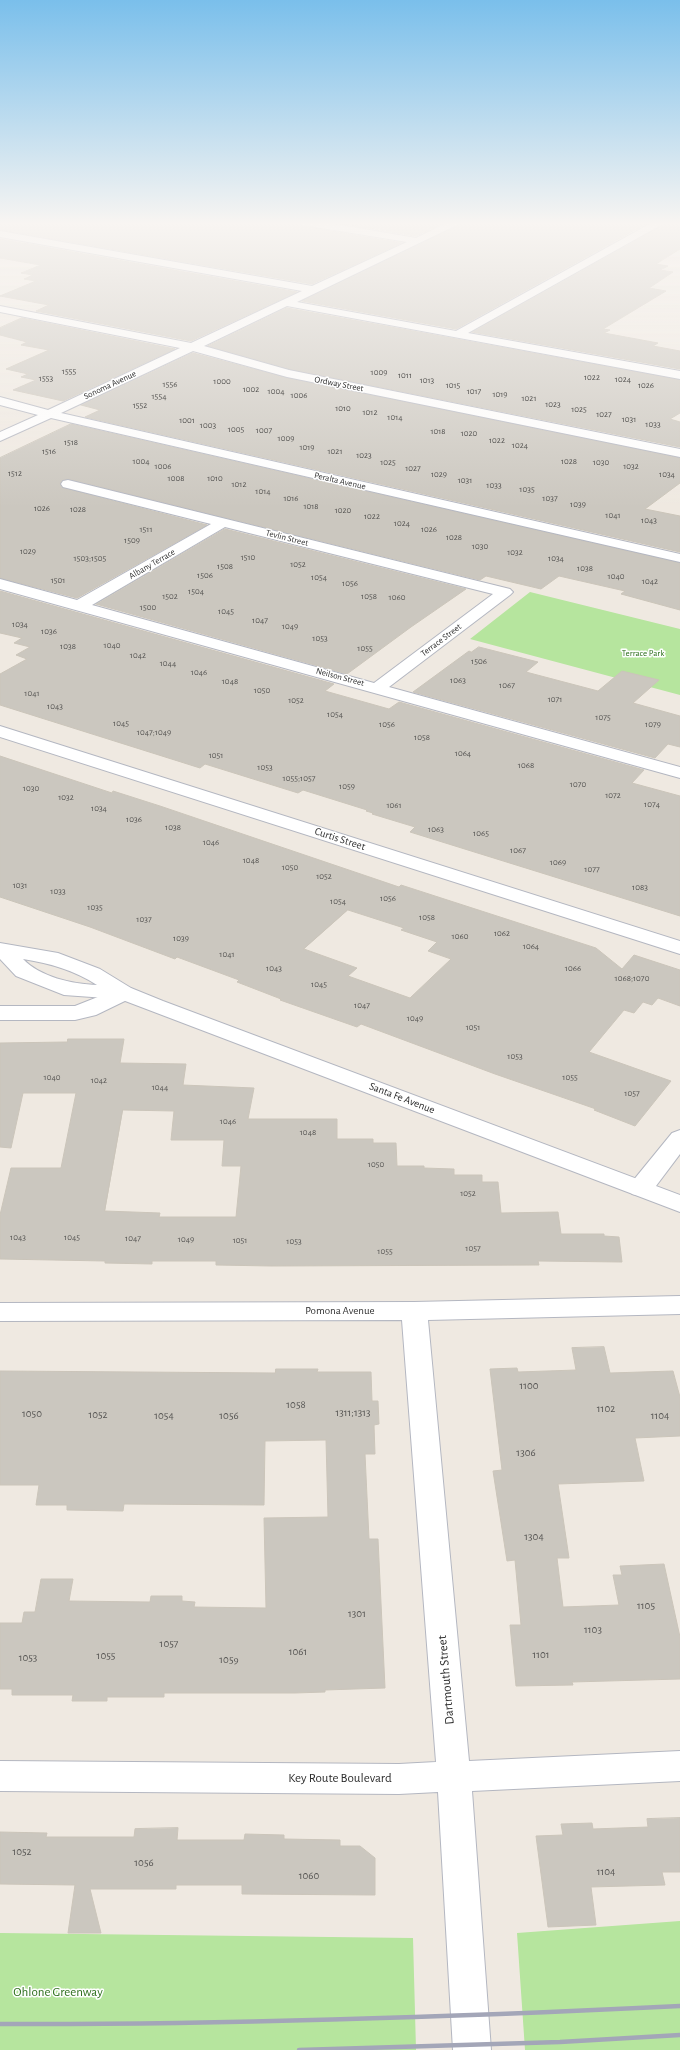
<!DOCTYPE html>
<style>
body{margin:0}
canvas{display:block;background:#efe9e1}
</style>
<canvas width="680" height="2050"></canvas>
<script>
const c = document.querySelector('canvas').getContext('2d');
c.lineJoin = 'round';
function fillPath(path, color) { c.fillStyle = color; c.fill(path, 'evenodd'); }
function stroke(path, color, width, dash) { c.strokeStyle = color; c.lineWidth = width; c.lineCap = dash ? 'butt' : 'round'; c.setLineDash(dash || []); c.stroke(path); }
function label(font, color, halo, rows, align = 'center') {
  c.font = font + ' "Alegreya Sans",sans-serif'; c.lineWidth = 3; c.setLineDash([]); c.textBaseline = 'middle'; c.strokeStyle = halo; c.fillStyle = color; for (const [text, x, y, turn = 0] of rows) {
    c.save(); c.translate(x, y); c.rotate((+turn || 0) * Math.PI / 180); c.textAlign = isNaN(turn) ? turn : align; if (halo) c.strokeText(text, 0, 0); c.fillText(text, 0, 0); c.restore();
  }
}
fillPath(new Path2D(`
 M530 592 680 629V695L470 639Z
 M680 1921V2050H525L517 1933Z
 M0 1933 413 1938 416 2050H0Z`), '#b6e59e');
const building = new Path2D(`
 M0 221H291L297 225 402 243 312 284 0 230Z
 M328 221H447L416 236Z
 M466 221H651L456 329 302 301Z
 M669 221H680V249L656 264 668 266 660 270 673 272 649 288 666 291 603 329 610 330 604 333 658 343 653 346 680 351V369L472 332Z
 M0 239 297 292 191 341 36 311 49 305 0 296 36 281 24 279 33 275 21 273 41 265 0 258Z
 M287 308 680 380V413L670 419 680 422V447L289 369 208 346Z
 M22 318 175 349 63 401 13 390 36 380 21 377 28 374 6 369 49 350 21 345 27 342 0 335V328Z
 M193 353 287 378 680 458V483L645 509 680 516V552L85 417 100 410 81 405Z
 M71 424 680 563V610L621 594 625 591 559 576 541 589 486 576 480 580 68 479 63 480 60 483 63 488 207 525 77 598 0 578V458Z
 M225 529 466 589 411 627 347 674 96 604Z
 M0 591 334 684 325 691 389 709 399 702 644 770 632 783 680 796V916L410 832 415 827 372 814 373 813 366 811 367 810 303 790 298 793 205 764 200 768 0 705V674L27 659 16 655 30 647 14 643 22 638 0 633Z
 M479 647 538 662 526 672 598 691 622 671 659 680 633 703 680 716V747L668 744 655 758 413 692 469 651 471 652Z
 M0 756 112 793 113 791 160 806 399 887 401 885 596 948 622 969 634 955 680 970V1006L658 998 652 1005 643 1002 634 1013 624 1010 589 1052 671 1081 635 1126 594 1110 596 1109 495 1074 361 1024 357 1027 280 1000 281 999 237 982 239 980 177 957 175 959 90 927 0 897ZM348 910 404 928 401 930 437 942 428 951 451 959 410 998 348 976 357 968 304 949Z
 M68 1039H124L120 1063 186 1064 183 1085 254 1088 248 1119H337V1139H373V1143H396L397 1166H424V1168L454 1169V1175H482V1182H498L501 1213 558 1212 561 1234H604V1236L619 1237 622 1262 538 1261 539 1265 271 1266 216 1265V1261H152V1264L105 1263V1261L0 1259V1215L11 1168H61L76 1093H23L11 1148 0 1147V1043L67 1042ZM123 1110 174 1111 171 1140H224L222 1166H241L236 1217H159L160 1213 105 1211Z
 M604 1347 610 1373 673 1371 680 1397V1436L635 1438 644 1481 558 1484 569 1558H557L563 1607 619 1605 613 1575H622L620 1566 664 1564 680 1637V1679L572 1682 573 1685 516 1686 510 1625H521L515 1560 507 1561 493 1471 502 1470 490 1369 517 1368 518 1372 576 1370 572 1348Z
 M276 1369H318L317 1372H371L372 1401H378L379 1424 374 1425 375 1454H365L369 1539H378L385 1688 325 1690V1692L295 1693H164V1697H107V1701H72L73 1695H12V1689H0V1623H22L24 1612H35L41 1579H73L69 1601 150 1602 151 1596H182V1601L195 1602 194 1607 266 1608 264 1518 328 1517 326 1440 265 1441 264 1505 124 1504 123 1511 67 1510V1505H36L39 1485H0V1371L275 1373Z
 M680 1818V1872H662L665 1885 591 1887 596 1925 548 1927 536 1836 563 1835 561 1824 592 1823 593 1829 648 1827 647 1819Z
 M178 1828 177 1840H244L245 1834 284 1835V1839L340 1840V1846H360L375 1858V1895L242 1894V1885H176V1889H90L101 1933H68L75 1885 0 1884V1832L47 1833 46 1837H134L135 1829Z`);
fillPath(building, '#cbc7bf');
stroke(building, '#cbc5ba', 1);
const minor = new Path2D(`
 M292 221H317L416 238 451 221H465L297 302 456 331 655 221H668L468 333 680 371V379L287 306 204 346 289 370 680 449V457L287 377 193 351 61 413 680 554V562L51 418 0 441V432L38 415 0 405V397L48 410 180 348 0 312V306L191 343 302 291 0 237V231L312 286 407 242 297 224Z
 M68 480 510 589 513 592 510 595 389 687 680 767V778L0 589V579L77 600 211 524 63 487 61 484 63 481ZM225 527 493 594 374 683 92 605Z
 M0 726 680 941V954L0 737Z
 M123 987 131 988 134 993 131 998 96 1015 75 1020H0V1006H75Z
 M680 1130V1154L650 1194 641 1196 632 1194 629 1188 632 1182 672 1133Z
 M680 1296V1314L428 1320 469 1761 680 1751V1781L472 1791 491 2050H453L438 1792 399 1794 0 1791V1761L399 1764 436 1762 402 1320 0 1321V1303L414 1302Z`);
const tertiary = new Path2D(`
 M0 943 58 953 100 969 131 988 163 1001 680 1195V1212L120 999 64 995 16 976 0 959ZM23 959C49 963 74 970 97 985 72 984 40 977 23 959Z`);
stroke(minor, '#b4b7c1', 2);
stroke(tertiary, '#b4b7c1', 2);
fillPath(minor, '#fff');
fillPath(tertiary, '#fff');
stroke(new Path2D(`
 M0 2024C227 2025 453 2017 680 2006
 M299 2050 560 2042 680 2035`), '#a3a6b8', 4.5);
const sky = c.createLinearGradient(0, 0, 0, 508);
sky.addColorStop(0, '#7abfeb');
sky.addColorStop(0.44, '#f8f5f2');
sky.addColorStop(1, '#f8f5f200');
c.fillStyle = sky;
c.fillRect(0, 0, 680, 508);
label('9px', '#555452', null, [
 ["1555",69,371],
 ["1009",379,372],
 ["1011",405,375],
 ["1022",592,377],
 ["1553",46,378],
 ["1024",623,379],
 ["1013",427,380],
 ["1000",222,381],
 ["1556",170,384],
 ["1015",453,385],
 ["1026",646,385],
 ["1002",251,389],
 ["1004",276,391],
 ["1017",474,391],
 ["1019",500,394],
 ["1006",299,395],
 ["1554",159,396],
 ["1021",529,398],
 ["1023",553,404],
 ["1552",140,405],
 ["1010",343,408],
 ["1025",579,409],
 ["1012",370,412],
 ["1027",604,414],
 ["1014",395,417],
 ["1031",629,419],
 ["1001",187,420],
 ["1033",653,424],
 ["1003",208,425],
 ["1005",236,429],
 ["1007",264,430],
 ["1018",438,431],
 ["1020",469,433],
 ["1009",286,438],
 ["1022",497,440],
 ["1518",71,442],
 ["1024",520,445],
 ["1019",307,447],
 ["1516",49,451],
 ["1021",335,451],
 ["1023",364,455],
 ["1004",141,461],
 ["1028",569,461],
 ["1025",388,462],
 ["1030",601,462],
 ["1006",163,466],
 ["1032",631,466],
 ["1027",413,468],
 ["1512",15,473],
 ["1029",439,474],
 ["1034",667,474],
 ["1008",176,478],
 ["1010",215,478],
 ["1031",465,480],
 ["1012",239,484],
 ["1033",494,485],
 ["1035",527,489],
 ["1014",263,491],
 ["1016",291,498],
 ["1037",550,498],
 ["1039",578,504],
 ["1018",311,506],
 ["1026",42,508],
 ["1028",78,509],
 ["1020",343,510],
 ["1041",613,515],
 ["1022",372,516],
 ["1043",649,520],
 ["1024",402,523],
 ["1511",146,529],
 ["1026",429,529],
 ["1028",454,537],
 ["1509",132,540],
 ["1030",480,546],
 ["1029",28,551],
 ["1032",515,552],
 ["1510",248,557],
 ["1503;1505",90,558],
 ["1034",556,558],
 ["1052",298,564],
 ["1508",225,566],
 ["1038",585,568],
 ["1506",205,575],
 ["1040",616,576],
 ["1054",319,577],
 ["1501",58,580],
 ["1042",650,581],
 ["1056",350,583],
 ["1504",196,591],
 ["1502",170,596],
 ["1058",369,596],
 ["1060",397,597],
 ["1500",148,607],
 ["1045",226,611],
 ["1047",260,620],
 ["1034",20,624],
 ["1049",290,626],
 ["1036",49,631],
 ["1053",320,638],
 ["1040",112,645],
 ["1038",68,646],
 ["1055",365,648],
 ["1042",138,655],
 ["1506",479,661],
 ["1044",168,663],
 ["1046",199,672],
 ["1063",458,680],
 ["1048",230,681],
 ["1067",507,685],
 ["1050",262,690],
 ["1041",32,693],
 ["1071",555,699],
 ["1052",296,700],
 ["1043",55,706],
 ["1054",335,714],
 ["1075",603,717],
 ["1045",121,723],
 ["1056",387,724],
 ["1079",653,724],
 ["1047;1049",154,732],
 ["1058",422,737],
 ["1064",463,753],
 ["1051",216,755],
 ["1068",526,765],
 ["1053",265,767],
 ["1055;1057",299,778],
 ["1070",578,784],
 ["1059",347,786],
 ["1030",31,788],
 ["1072",613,795],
 ["1032",66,797],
 ["1074",652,804],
 ["1061",394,805],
 ["1034",99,808],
 ["1036",134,819],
 ["1038",173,827],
 ["1063",436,829],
 ["1065",481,833],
 ["1046",211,842],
 ["1067",518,850],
 ["1048",251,860],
 ["1069",558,862],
 ["1050",290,867],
 ["1077",592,869],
 ["1052",324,876],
 ["1031",20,885],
 ["1083",640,887],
 ["1033",58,891],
 ["1056",388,898],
 ["1054",338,901],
 ["1035",95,907],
 ["1058",427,917],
 ["1037",144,919],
 ["1062",502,933],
 ["1060",460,936],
 ["1039",181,938],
 ["1064",531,946],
 ["1041",227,954],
 ["1043",274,968],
 ["1066",573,968],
 ["1068;1070",632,978],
 ["1045",319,984],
 ["1047",362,1005],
 ["1049",415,1018],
 ["1051",473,1027],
 ["1053",515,1056],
 ["1040",52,1077],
 ["1055",570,1077],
 ["1042",99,1080],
 ["1044",160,1087],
 ["1057",632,1093],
 ["1046",228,1121],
 ["1048",308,1132],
 ["1050",376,1164],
 ["1052",468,1193],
 ["1043",18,1237],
 ["1045",72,1237],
 ["1047",133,1238],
 ["1049",186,1239],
 ["1051",240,1240],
 ["1053",294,1241],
 ["1057",473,1248],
 ["1055",385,1251]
]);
label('9px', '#2e2e2e', '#fff', [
 ["Ordway Street",339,384,11],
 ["Sonoma Avenue",110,385,-25],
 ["Peralta Avenue",340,481,13],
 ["Tevlin Street",287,538,14],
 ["Albany Terrace",152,564,-30],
 ["Terrace Street",441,640,-37],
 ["Neilson Street",340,677,15]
]);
label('9px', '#2c6e1b', '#fff', [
 ["Terrace Park",643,653]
]);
label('11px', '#2e2e2e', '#fff', [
 ["Curtis Street",340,839,18],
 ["Santa Fe Avenue",402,1098,21],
 ["Pomona Avenue",340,1311]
]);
label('11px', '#555452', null, [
 ["1100",529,1386],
 ["1058",296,1405],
 ["1102",606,1409],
 ["1311;1313",353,1413],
 ["1050",32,1414],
 ["1052",98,1415],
 ["1054",164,1416],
 ["1056",229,1416],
 ["1104",660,1416],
 ["1306",526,1453],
 ["1304",534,1537],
 ["1105",646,1606],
 ["1301",357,1614],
 ["1103",593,1630],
 ["1057",169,1644],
 ["1061",298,1652],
 ["1101",541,1655],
 ["1055",106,1656],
 ["1053",28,1658],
 ["1059",229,1660],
 ["1052",22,1852],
 ["1056",144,1863],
 ["1104",606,1872],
 ["1060",309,1876]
]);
label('13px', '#2e2e2e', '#fff', [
 ["Dartmouth Street",446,1680,-95],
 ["Key Route Boulevard",340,1778]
]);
label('13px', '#2c6e1b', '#fff', [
 ["Ohlone Greenway",58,1992]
]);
</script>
